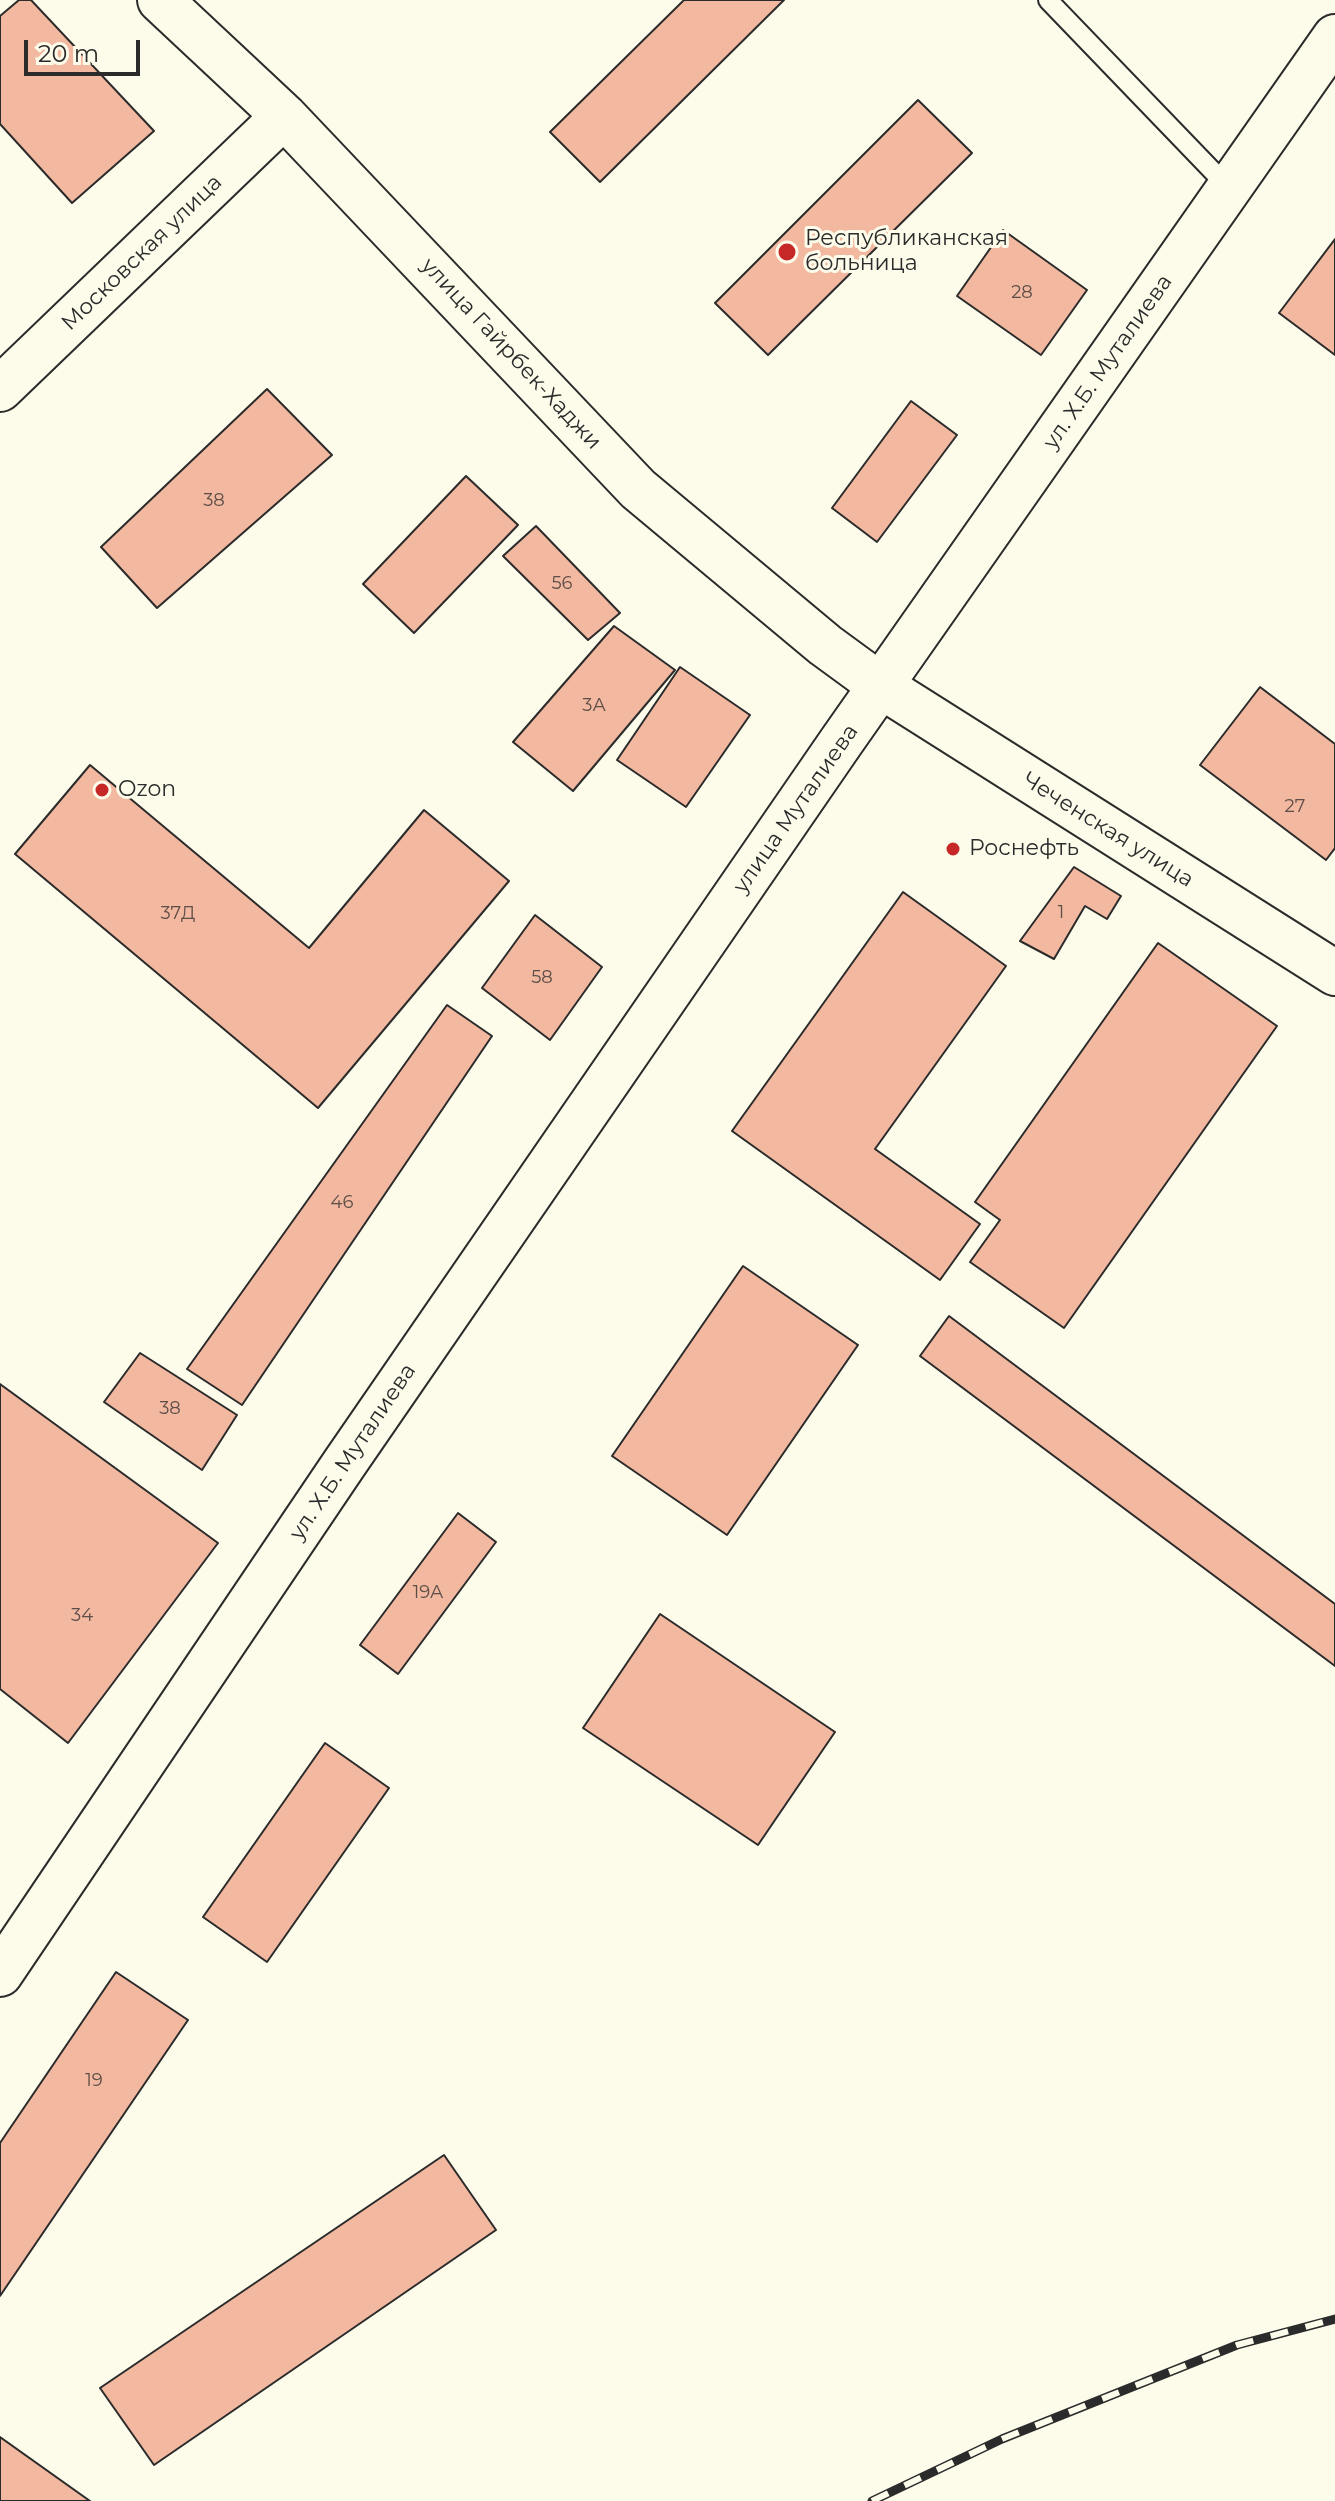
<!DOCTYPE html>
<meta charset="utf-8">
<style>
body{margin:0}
#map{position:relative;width:1335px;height:2501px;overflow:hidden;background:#fdfbea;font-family:Montserrat,sans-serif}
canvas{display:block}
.scale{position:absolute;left:24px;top:40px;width:116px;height:36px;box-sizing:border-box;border:4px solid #2b2b2b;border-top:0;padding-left:10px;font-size:24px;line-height:28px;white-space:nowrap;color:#2b2b2b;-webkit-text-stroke:6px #fdfbea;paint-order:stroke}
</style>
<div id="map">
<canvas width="1335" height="2501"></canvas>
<div class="scale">20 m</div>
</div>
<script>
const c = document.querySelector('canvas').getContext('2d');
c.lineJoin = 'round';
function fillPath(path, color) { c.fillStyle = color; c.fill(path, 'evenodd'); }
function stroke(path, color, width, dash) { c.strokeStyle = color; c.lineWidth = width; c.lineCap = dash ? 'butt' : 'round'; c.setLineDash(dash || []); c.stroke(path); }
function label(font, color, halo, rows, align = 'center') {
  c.font = font + ' Montserrat,sans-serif'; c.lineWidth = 6; c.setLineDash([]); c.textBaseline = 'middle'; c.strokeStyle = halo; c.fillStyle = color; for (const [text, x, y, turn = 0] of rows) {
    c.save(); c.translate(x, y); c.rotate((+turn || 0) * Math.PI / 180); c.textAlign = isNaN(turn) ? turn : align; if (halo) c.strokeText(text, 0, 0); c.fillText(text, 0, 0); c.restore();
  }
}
const building = new Path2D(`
 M19 0H31L154 131 72 203 0 124V16Z
 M684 0H784L600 182 550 132Z
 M918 100 972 153 768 355 715 303Z
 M1003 230 1087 290 1041 355 957 296Z
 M1335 239V355L1279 313Z
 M267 389 332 455 157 608 101 547Z
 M911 401 957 435 877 542 832 508Z
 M466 476 518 525 414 633 363 584Z
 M536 526 620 613 588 640 503 556Z
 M614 626 675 670 573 791 513 742Z
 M680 667 750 715 686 807 617 760Z
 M1260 687 1335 744V848L1326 860 1200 765Z
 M90 765 309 948 424 810 509 881 318 1108 15 854Z
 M1074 867 1121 896 1107 919 1085 906 1054 959 1020 941Z
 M903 892 1006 966 875 1149 980 1224 940 1280 732 1131Z
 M535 915 602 967 550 1040 482 988Z
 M1158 943 1277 1026 1064 1328 970 1262 1000 1220 975 1202Z
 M447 1005 492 1036 242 1405 187 1369Z
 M743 1266 858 1345 727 1535 612 1456Z
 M949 1316 1335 1604V1666L920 1356Z
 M140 1353 237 1415 202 1470 104 1402Z
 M0 1384 218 1543 68 1743 0 1689Z
 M458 1513 496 1542 398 1674 360 1645Z
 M660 1614 835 1732 758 1845 583 1728Z
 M325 1743 389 1788 267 1962 203 1917Z
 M116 1972 188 2020 0 2296V2143Z
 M444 2155 496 2230 154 2465 100 2388Z
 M0 2437 90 2501H0Z`);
fillPath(building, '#f2b8a0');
stroke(building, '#2b2b2b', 2);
const service = new Path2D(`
 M1048 0 1229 188`);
const tertiary = new Path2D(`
 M160 0 284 116 638 489 825 645 881 686
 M0 389 284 116`);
const secondary = new Path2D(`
 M881 686 1335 973`);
const primary = new Path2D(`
 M0 1974 344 1464 841 742 1335 37`);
stroke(service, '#2b2b2b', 22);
stroke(tertiary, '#2b2b2b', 48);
stroke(secondary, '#2b2b2b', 48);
stroke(primary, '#2b2b2b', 48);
stroke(service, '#fdfbea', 18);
stroke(tertiary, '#fdfbea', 44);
stroke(secondary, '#fdfbea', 44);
stroke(primary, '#fdfbea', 44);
const rail = new Path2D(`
 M872 2501 1002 2439 1237 2345 1335 2319`);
stroke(rail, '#2b2b2b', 9);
stroke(rail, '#fdfbea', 6, [18]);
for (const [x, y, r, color] of [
 [787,252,10,"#c62828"],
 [102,790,8,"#c62828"],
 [953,849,8,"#c62828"]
]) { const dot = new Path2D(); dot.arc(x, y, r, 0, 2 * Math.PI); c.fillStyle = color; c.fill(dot); stroke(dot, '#fdfbea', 3); }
label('18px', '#5d4e48', null, [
 ["28",1022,293],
 ["38",214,501],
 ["56",562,584],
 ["3А",594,706],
 ["27",1295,807],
 ["1",1061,913],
 ["37Д",178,914],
 ["58",542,978],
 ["46",342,1203],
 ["38",170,1409],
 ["19А",428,1593],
 ["34",82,1616],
 ["19",94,2081]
]);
label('22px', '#2b2b2b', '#fdfbea', [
 ["Республиканская",805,239],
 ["больница",805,264],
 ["Ozon",118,790],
 ["Роснефть",969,849]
], 'left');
label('22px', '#2b2b2b', '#fdfbea', [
 ["Московская улица",142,253,-44],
 ["улица Гайрбек-Хаджи",511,354,47],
 ["ул. Х.Б. Муталиева",1108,362,-55],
 ["улица Муталиева",796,809,-55],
 ["Чеченская улица",1108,830,32],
 ["ул. Х.Б. Муталиева",353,1452,-56]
]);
</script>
